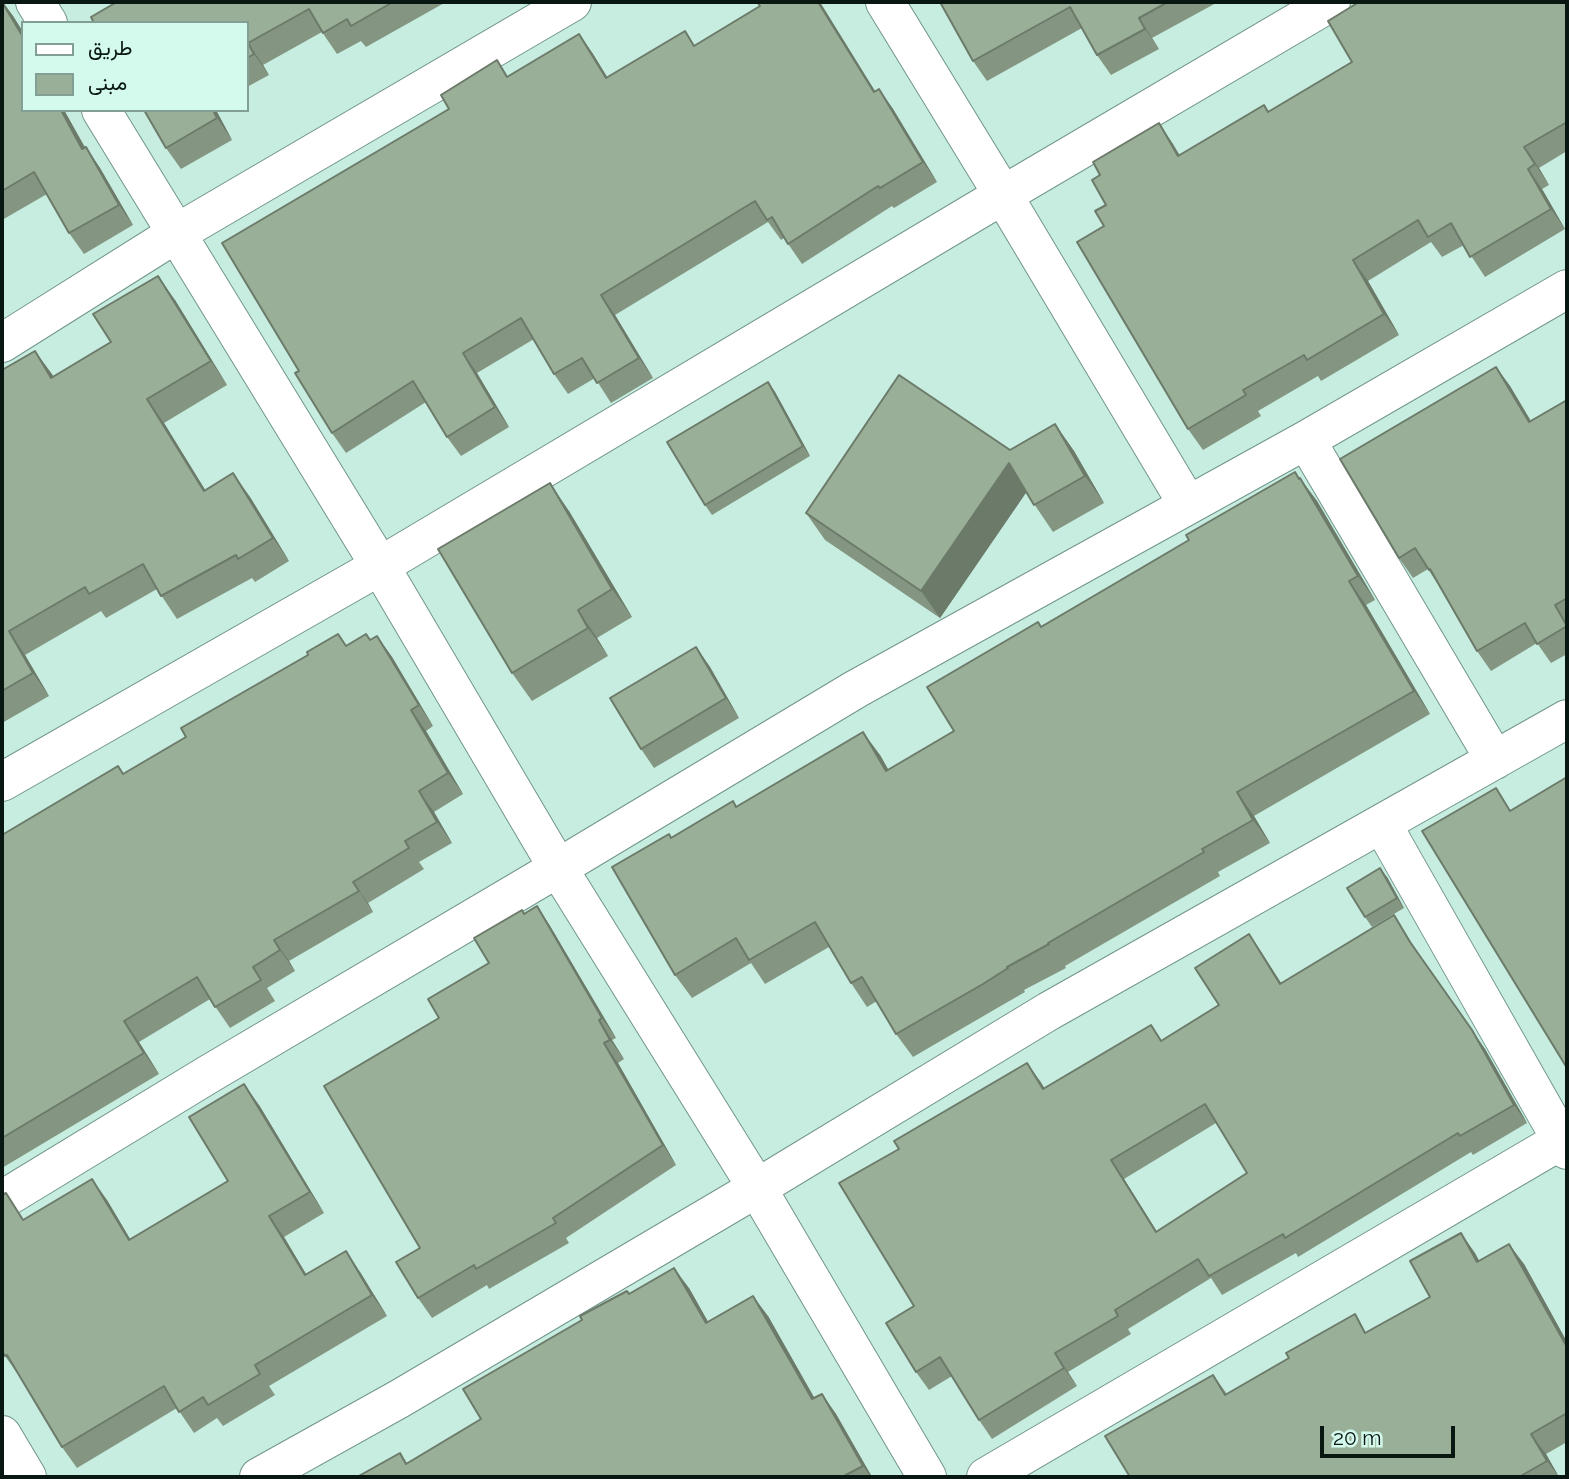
<!DOCTYPE html>
<meta charset="utf-8">
<style>
body{margin:0}
#map{position:relative;width:1569px;height:1479px;overflow:hidden;background:#c6ede0;font-family:Raleway,Vazirmatn,sans-serif}
canvas{display:block}
.frame{position:absolute;inset:0;border:4px solid #091713;pointer-events:none}
.legend{position:absolute;left:21px;top:21px;width:228px;height:91px;box-sizing:border-box;background:#d3faed;border:2px solid #829f96;margin:0;padding:9px 12px;list-style:none;font-size:21px;color:#091713}
.legend li{display:flex;align-items:center;gap:14px;height:35px}
.legend b{width:35px;border:2px solid #829f96}
.scale{position:absolute;left:1320px;top:1426px;width:135px;height:32px;box-sizing:border-box;border:4px solid #091713;border-top:0;padding-left:9px;font-size:21px;line-height:24px;white-space:nowrap;color:#091713;-webkit-text-stroke:5px #d3faed;paint-order:stroke}
</style>
<div id="map">
<canvas width="1569" height="1479"></canvas>
<div class="frame"></div>
<ul class="legend">
<li><b style="height:9px;background:#fff"></b>طريق</li>
<li><b style="height:19px;background:#9aaf97"></b>مبنى</li>
</ul>
<div class="scale">20 m</div>
</div>
<script>
const c = document.querySelector('canvas').getContext('2d');
c.lineJoin = 'round';
function stroke(path, color, width, dash) { c.strokeStyle = color; c.lineWidth = width; c.lineCap = dash ? 'butt' : 'round'; c.setLineDash(dash || []); c.stroke(path); }
function fillPath(path, color) { c.fillStyle = color; c.fill(path, 'evenodd'); }
const minor = new Path2D(`
 M35 2 48 23
 M885 2 1003 195 1188 505
 M101 110 380 566 558 868 757 1188 927 1477
 M2 343 177 233 572 2
 M1306 440 1495 760
 M2 782 380 566 1003 195 1331 2
 M1382 824 1567 1150
 M2 1200 209 1074 558 868 856 689 1306 440 1567 289
 M2 1435 27 1477
 M259 1477 399 1399 757 1188 1049 1011 1567 719
 M986 1477 1567 1137`);
stroke(minor, '#71958a', 40);
stroke(minor, '#fff', 38);
fillPath(new Path2D(`
 M2 2H3L13 16 23 32V110H64L85 147H86L100 168 133 225 84 254 69 233 47 194 2 220Z
 M114 2H446L366 47 361 41 337 54 322 32 263 65 269 75 247 87V23L115 3Z
 M940 2H1218L1152 38 1159 49 1111 75 1097 55 1082 28 987 81 973 61Z
 M1567 2V151L1539 168 1549 185 1542 189 1565 229 1485 277 1464 245 1442 257 1431 242 1368 281 1399 335 1321 381 1318 376 1258 411 1261 416 1203 450 1188 429 1104 226 1106 205 1100 175 1159 123 1179 155 1268 111Z
 M579 34 593 54 607 77 696 45 875 91 879 89 893 109 937 182 894 208 892 206 802 264 784 238 781 240 768 222 615 315 653 378 611 403 595 378 568 394 554 374 534 339 477 373 509 427 461 456 447 437 426 402 346 453 332 433 299 371 449 109 497 60 508 77Z
 M216 110 232 140 181 169 166 148Z
 M175 300 227 385 164 423 205 490 250 497 289 561 255 582 252 578 177 619 157 589 106 618 101 611 25 655 49 696 2 723V370L53 377 111 342Z
 M1496 367 1510 386 1531 421 1567 400V654L1551 663 1537 643 1491 671 1477 651 1437 583 1428 569 1413 578 1399 558Z
 M768 382 775 392 810 456 712 515 705 505Z
 M1055 424 1074 451 1104 503 1053 532 1026 492 940 618 825 540 806 513 1010 450Z
 M1300 478 1317 501 1375 600 1366 605 1430 714 1254 816 1270 843 1218 872 1220 876 1065 966 1066 968 1024 990 1025 992 999 1007 913 1057 896 1034 877 1001 867 1007 851 983 829 947 765 984 751 963 692 998 675 975 671 838 737 806 880 755 888 770 954 731 1041 626Z
 M569 511 632 617 597 638 608 656 532 701 512 673Z
 M377 636 392 657 433 726 426 731 463 794 434 812 452 843 419 862 424 869 368 903 373 912 289 961 295 971 267 988 275 1001 230 1028 210 999 139 1042 159 1074 2 1168V835L124 774 347 646 370 640Z
 M696 647 710 667 739 718 654 768 641 749Z
 M1387 877 1404 908 1372 927 1365 917Z
 M537 906 550 926 616 1038 612 1040 624 1059 618 1063 676 1165 566 1238 569 1243 489 1289 487 1285 432 1318 418 1298 420 1248 489 963 524 914Z
 M1394 915 1423 961 1485 1049 1527 1123 1473 1155 1471 1152 1298 1257 1296 1253 1222 1295 1211 1278 1128 1329 1131 1334 1068 1372 1077 1386 992 1439 979 1420 952 1376 929 1390 916 1372 914 1306 1040 1081 1045 1089 1151 1025 1162 1041 1219 1005 1249 934 1281 983ZM1216 1123 1247 1173 1157 1232 1124 1179Z
 M259 1105 324 1213 284 1237 306 1274 360 1272 387 1316 269 1386 275 1395 223 1426 217 1418 194 1433 177 1408 77 1468 62 1447 20 1377 5 1356 24 1220 107 1200 130 1239 228 1181Z
 M1461 1233 1479 1261 1524 1264 1567 1342V1442L1546 1454 1559 1477H1130L1213 1375 1227 1394 1367 1332 1430 1297Z
 M689 1288 708 1322 768 1316 814 1398 822 1394 836 1414 872 1477H357L400 1453 407 1463 481 1419 629 1293Z`), '#849682');
fillPath(new Path2D(`
 M2 2 13 16 23 32V37Z
 M818 2H820L888 112 874 92Z
 M1139 18 1152 38 1159 49 1145 29Z
 M579 34 593 54 620 98 606 78Z
 M248 43 263 65 269 75 254 54Z
 M879 89 893 109 937 182 923 162Z
 M61 110H64L97 170 82 149Z
 M213 110H216L232 140 217 118Z
 M1159 123 1173 144 1192 176 1178 156Z
 M86 147 100 168 133 225 119 205Z
 M1524 147 1539 168 1549 185 1535 164Z
 M1528 169 1542 189 1565 229 1551 209Z
 M1353 260 1368 281 1399 335 1384 314Z
 M158 276 175 300 227 385 211 361Z
 M601 295 615 315 653 378 639 358Z
 M35 351 52 374 67 401 51 378Z
 M463 353 477 373 509 427 495 407Z
 M1496 367 1510 386 1543 442 1529 422Z
 M768 382 775 392 810 456 803 446Z
 M147 399 164 423 220 514 204 491Z
 M1055 424 1074 451 1104 503 1085 476Z
 M1009 463 1028 490 940 618 921 591Z
 M1295 472 1317 501 1375 600 1358 576Z
 M233 473 250 497 289 561 273 538Z
 M550 483 569 511 632 617 612 589Z
 M1349 581 1366 605 1430 714 1414 691Z
 M578 610 597 638 608 656 588 628Z
 M9 631 25 655 49 696 33 673Z
 M377 636 392 657 433 726 419 705Z
 M696 647 710 667 739 718 726 698Z
 M411 710 426 731 463 794 448 773Z
 M863 732 880 755 903 795 886 771Z
 M419 791 434 812 452 843 437 822Z
 M1237 792 1254 816 1270 843 1253 820Z
 M1380 868 1387 877 1404 908 1397 898Z
 M353 882 368 903 373 912Z
 M537 906 550 926 616 1038 602 1018Z
 M1394 915 1423 961 1485 1049 1527 1123 1514 1105Z
 M1249 934 1262 953 1293 1002 1280 984Z
 M274 940 289 961 295 971 280 950Z
 M599 1020 612 1040 624 1059 610 1040Z
 M124 1021 139 1042 159 1074 144 1053Z
 M604 1043 618 1063 676 1165 663 1145Z
 M1027 1063 1040 1081 1056 1108 1043 1089Z
 M244 1084 259 1105 324 1213 310 1192Z
 M1111 1160 1124 1179 1169 1251 1156 1232Z
 M92 1179 107 1200 143 1261 129 1240Z
 M269 1216 284 1237 319 1296 305 1275Z
 M1461 1233 1475 1253 1491 1283 1477 1262Z
 M1509 1244 1524 1264 1567 1342V1347Z
 M346 1251 360 1272 387 1316 372 1295Z
 M674 1268 689 1288 720 1343 706 1323Z
 M753 1296 768 1316 827 1420 812 1399Z
 M1055 1353 1068 1372 1077 1386 1064 1368Z
 M822 1394 836 1414 872 1477H871L863 1466Z
 M1531 1434 1546 1454 1559 1477 1547 1461Z`), '#6c7a6a');
const building = new Path2D(`
 M2 2 23 37V110H61L82 149 86 147 119 205 69 233 34 172 2 191Z
 M114 2H393L351 26 347 19 323 33 309 9 248 43 254 54 247 58V23H94L91 17 115 3Z
 M757 2H818L874 92 879 89 923 162 880 188 878 186 788 244 772 217 767 220 755 201 601 295 639 358 597 383 582 358 554 374 521 318 463 353 495 407 447 437 413 381 332 433 295 373 299 371 222 243 449 109 441 95 497 60 507 77 579 34 606 78 685 31 694 46 760 6Z
 M940 2H1168L1139 18 1145 29 1097 55 1070 7 973 61Z
 M1359 2H1567V122L1524 147 1535 164 1528 169 1551 209 1470 257 1451 223 1428 237 1418 220 1353 260 1384 314 1307 360 1304 355 1243 390 1246 395 1188 429 1077 242 1104 226 1095 211 1106 205 1092 180 1100 175 1093 162 1159 123 1178 156 1264 105 1268 112 1352 62 1328 21Z
 M144 110H213L217 118 166 148Z
 M158 276 211 361 147 399 204 491 233 473 273 538 238 559 236 555 161 596 143 564 89 594 85 587 9 631 33 673 2 691V370L35 351 51 378 111 342 93 314Z
 M1496 367 1529 422 1567 400V598L1555 605 1567 626 1537 644 1525 623 1477 651 1430 569 1429 570 1415 548 1399 558 1340 459Z
 M899 375 1010 450 1055 424 1085 476 1034 505 1009 463 921 591 806 513Z
 M768 382 803 446 705 505 667 442Z
 M1295 472 1299 479 1300 478 1358 576 1349 581 1414 691 1237 792 1253 820 1202 849 1204 852 1048 943 1049 944 1007 967 1008 968 983 984 896 1034 862 977 851 983 815 922 749 960 736 938 675 975 612 867 669 834 671 838 733 801 736 807 863 732 886 771 954 731 927 687 1038 622 1041 627 1189 540 1186 535Z
 M550 483 612 589 578 610 588 628 512 673 438 549Z
 M338 634 346 646 366 634 370 640 377 636 419 705 411 710 448 773 419 791 437 822 405 841 409 848 353 882 359 891 274 940 280 950 253 967 261 980 215 1007 197 977 124 1021 144 1053 2 1138V835L118 766 123 774 186 737 181 728 308 655 307 652Z
 M696 647 726 698 641 749 610 698Z
 M1567 777V1068L1422 831 1496 788 1510 811Z
 M1380 868 1397 898 1365 917 1347 888Z
 M537 906 602 1018 599 1020 610 1040 604 1043 663 1145 553 1218 556 1223 476 1269 474 1265 418 1298 396 1262 420 1248 324 1086 439 1018 428 999 489 963 474 938 522 910 524 914Z
 M1394 915 1410 942 1472 1030 1514 1105 1460 1136 1458 1133 1285 1238 1283 1234 1209 1276 1198 1259 1115 1310 1118 1316 1055 1353 1064 1368 979 1420 940 1357 916 1372 886 1323 914 1306 839 1183 899 1149 894 1141 1027 1063 1043 1089 1151 1025 1161 1041 1219 1005 1195 968 1249 934 1280 984ZM1205 1104 1247 1173 1156 1232 1111 1160Z
 M244 1084 310 1192 269 1216 305 1275 346 1251 372 1295 255 1365 260 1374 208 1405 203 1397 179 1412 164 1386 62 1447 7 1355 5 1356 2 1351V1195L6 1193 23 1220 92 1179 129 1240 228 1181 189 1117Z
 M1461 1233 1477 1262 1509 1244 1567 1347V1413L1531 1434 1547 1461 1519 1477H1130L1105 1436 1213 1375 1225 1395 1289 1358 1286 1353 1355 1314 1365 1333 1430 1297 1410 1261Z
 M674 1268 706 1323 753 1296 812 1399 822 1394 863 1466 842 1477H357L400 1453 406 1464 481 1419 463 1389 582 1320 580 1316 627 1291 629 1294Z`);
fillPath(building, '#9aaf97');
stroke(building, '#6c7a6a', 2);
</script>
